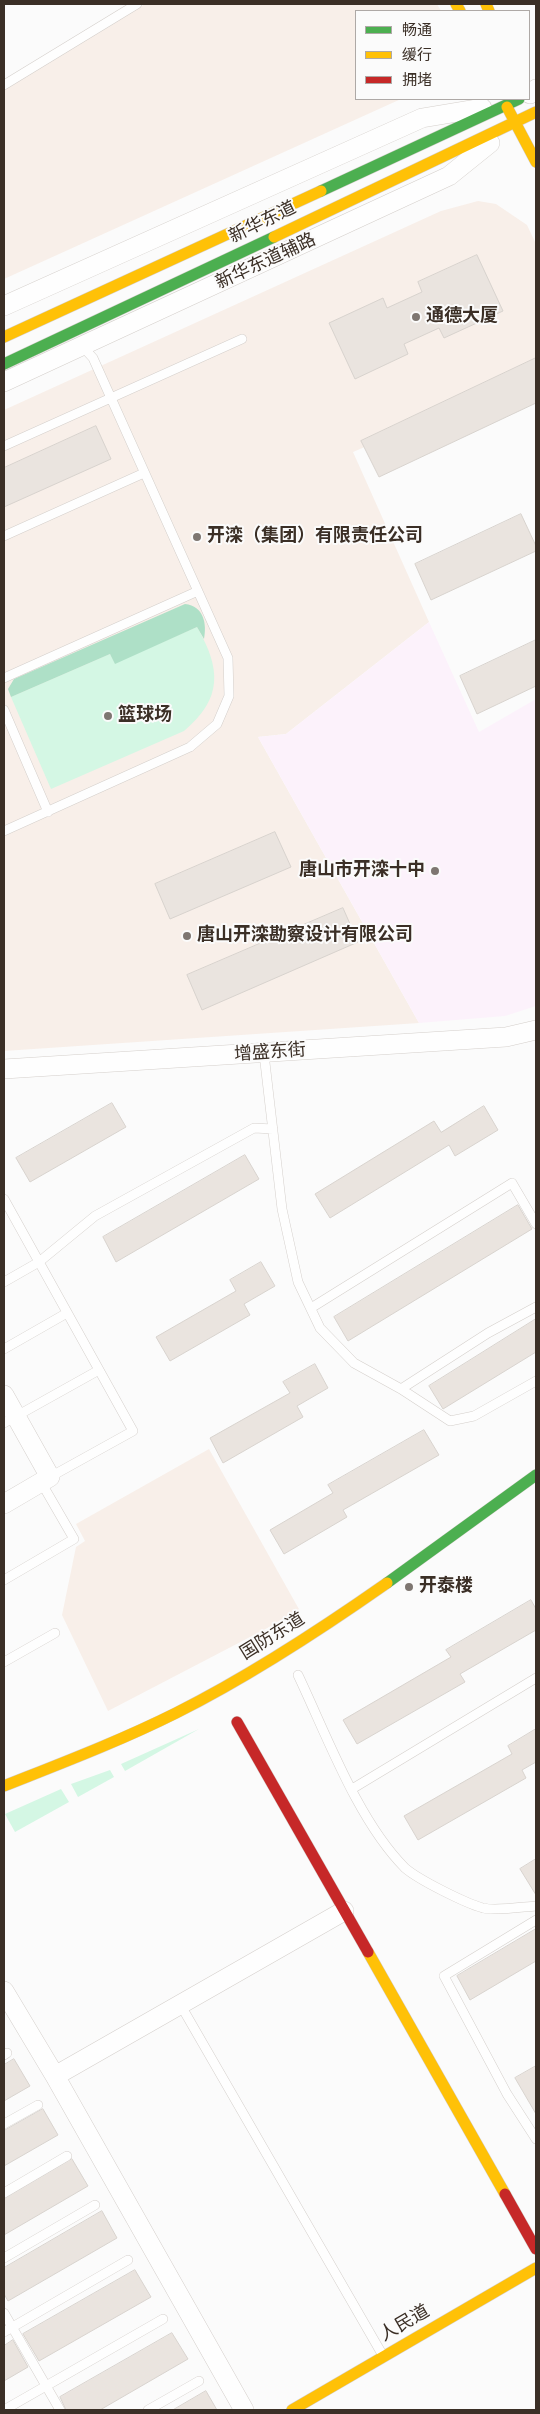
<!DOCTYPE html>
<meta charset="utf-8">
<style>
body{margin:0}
#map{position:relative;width:540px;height:2414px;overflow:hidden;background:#fbfbfb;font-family:"Titillium Web","Noto Sans SC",sans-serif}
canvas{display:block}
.frame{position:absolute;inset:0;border:5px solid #3b2f26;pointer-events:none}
.legend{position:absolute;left:355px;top:10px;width:175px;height:90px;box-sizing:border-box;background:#fbfbfb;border:1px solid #aea9a6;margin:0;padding:6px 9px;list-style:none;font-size:15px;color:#3b2f26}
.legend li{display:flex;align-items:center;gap:10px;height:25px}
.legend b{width:25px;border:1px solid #aea9a6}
</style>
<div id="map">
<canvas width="540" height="2414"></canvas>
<div class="frame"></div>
<ul class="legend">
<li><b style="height:6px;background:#4caf50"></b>畅通</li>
<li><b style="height:6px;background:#ffc107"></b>缓行</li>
<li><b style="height:6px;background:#c62828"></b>拥堵</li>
</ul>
</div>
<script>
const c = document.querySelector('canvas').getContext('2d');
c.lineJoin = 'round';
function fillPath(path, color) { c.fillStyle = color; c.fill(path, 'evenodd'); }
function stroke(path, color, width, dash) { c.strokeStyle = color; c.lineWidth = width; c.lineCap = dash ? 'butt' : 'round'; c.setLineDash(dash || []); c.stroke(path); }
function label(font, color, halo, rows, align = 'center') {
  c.font = font + ' "Titillium Web","Noto Sans SC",sans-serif'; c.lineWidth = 4; c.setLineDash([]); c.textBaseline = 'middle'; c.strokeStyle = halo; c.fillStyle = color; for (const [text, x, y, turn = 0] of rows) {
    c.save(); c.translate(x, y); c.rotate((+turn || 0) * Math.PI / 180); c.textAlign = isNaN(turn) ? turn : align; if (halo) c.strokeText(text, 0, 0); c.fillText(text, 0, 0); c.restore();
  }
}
fillPath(new Path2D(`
 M145 4H437L441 11H356V99H401L4 279V90Z
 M478 201 496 204 527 225 536 244V374L353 452 429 622 286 734 258 737 419 1023 4 1051V410L441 211Z
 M209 1449 300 1611 108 1711 62 1615 76 1547 85 1541 76 1524Z`), '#f8efe9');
fillPath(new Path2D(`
 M429 622 479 732 536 699V1006L505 1016 419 1023 258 737 286 734Z`), '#fcf2fb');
fillPath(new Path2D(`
 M197 627C221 669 223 698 184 731L51 789 11 697 110 654 115 663Z
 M199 1729 125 1771 121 1764Z
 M110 1770 114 1777 78 1797 71 1784Z
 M61 1789 69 1802 15 1832 5 1814Z`), '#d4f7e4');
fillPath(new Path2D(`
 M185 604C204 606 207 624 204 639L197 627 115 664 110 654 11 697 8 689 14 679Z`), '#aee0c7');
const building = new Path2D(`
 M477 255 503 311 444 338 439 328 404 344 408 354 355 379 329 323 383 298 387 308 422 292 418 282Z
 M536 358V403L379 477 361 441Z
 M96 426 111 459 4 507V468Z
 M521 514 536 546V551L431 600 415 564Z
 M536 640V686L477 714 460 676Z
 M275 832 291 867 170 919 155 884Z
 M343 908 358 942 202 1010 187 975Z
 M112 1103 126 1127 30 1182 16 1158Z
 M484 1106 498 1130 455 1156 449 1145 330 1218 315 1194 434 1121 441 1132Z
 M245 1155 259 1179 116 1262 103 1237Z
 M518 1205 532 1229 348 1341 334 1317Z
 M261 1262 275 1286 244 1304 250 1315 170 1361 156 1337 236 1291 230 1280Z
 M536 1319V1352L443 1409 429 1386Z
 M315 1364 328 1388 297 1406 303 1417 223 1463 210 1438 290 1393 283 1382Z
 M424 1430 439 1455 343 1510 347 1517 284 1554 270 1530 333 1493 328 1485Z
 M531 1600 536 1609V1630L460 1674 465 1682 357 1744 343 1720 451 1657 446 1650Z
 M536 1729V1762L522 1770 526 1778 418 1840 404 1816 512 1754 508 1746Z
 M536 1859V1895L520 1869Z
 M536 1929V1961L470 2000 457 1976Z
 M14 2059 30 2086 4 2101V2065Z
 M536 2066V2114L515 2078Z
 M43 2109 58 2135 4 2166V2131Z
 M72 2159 88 2186 4 2235V2199Z
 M102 2211 117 2238 8 2301 4 2294V2268Z
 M135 2270 151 2297 39 2361 23 2334Z
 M172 2333 188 2359 100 2410H66L60 2397Z
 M13 2340 28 2367 4 2381V2346Z
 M206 2391 217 2410H173Z`);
fillPath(building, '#eae4df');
stroke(building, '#d8d3ce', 1);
const lane = new Path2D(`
 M4 85 137 4
 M4 446 242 339
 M4 536 144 473
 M4 678 198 591
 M4 710 48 812
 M4 831 190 747 217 724 229 696 228 658 93 358 83 347
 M264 1054 282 1209 298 1282 320 1328 354 1363 401 1389 450 1421 474 1416 536 1381
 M4 1199 133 1431 50 1477
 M4 1282 39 1262 95 1216 254 1128 273 1129
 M311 1308 512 1183 536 1224
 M4 1349 67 1313
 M401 1389 488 1333 536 1307
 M4 1423 99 1370
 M4 1580 74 1539 41 1482
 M4 1662 55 1633
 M298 1675C327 1736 358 1821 405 1868 419 1880 465 1903 483 1908 496 1911 522 1907 536 1906
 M352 1789 536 1678
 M536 1920 444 1976 507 2094 536 2139
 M180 2004 382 2354
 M4 2055 7 2053
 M4 2124 38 2105
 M4 2193 67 2156
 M4 2258 95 2205
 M4 2313 60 2410
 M4 2332 128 2260
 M4 2410 163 2319
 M148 2410 199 2381`);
const street = new Path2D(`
 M530 94 536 89
 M4 306 422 118 482 108
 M4 382 449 176 490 143
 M4 1069 506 1037 536 1030
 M4 1395 50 1477 4 1504
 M4 1991 55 2076 244 2410
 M55 2076 344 1911`);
const fast = new Path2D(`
 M321 191 519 99
 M4 364 274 237
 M387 1583 536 1475`);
const slow = new Path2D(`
 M456 4 460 11
 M486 4 489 11
 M507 107 536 162
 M274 237 536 112
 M4 337 321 191
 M4 1786C62 1763 120 1741 176 1713 250 1676 320 1630 387 1583
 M368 1952 505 2194
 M292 2410 536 2268`);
const jam = new Path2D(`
 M237 1722 368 1952
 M505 2194 536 2249`);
stroke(lane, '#d4cfcb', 10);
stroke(street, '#d4cfcb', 20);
stroke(fast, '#d4cfcb', 12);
stroke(slow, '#d4cfcb', 12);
stroke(jam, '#d4cfcb', 12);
stroke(lane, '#fefefe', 9);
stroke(street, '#fefefe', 19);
stroke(fast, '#4caf50', 11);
stroke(slow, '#ffc107', 11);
stroke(jam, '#c62828', 11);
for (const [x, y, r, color] of [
 [416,317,5,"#7e7671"],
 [197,537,5,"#7e7671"],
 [108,716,5,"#7e7671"],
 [435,871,5,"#7e7671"],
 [187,936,5,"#7e7671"],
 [409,1587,5,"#7e7671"]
]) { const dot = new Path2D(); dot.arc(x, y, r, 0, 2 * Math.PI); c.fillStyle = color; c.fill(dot); stroke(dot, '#fbfbfb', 2); }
label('18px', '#3b2f26', '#fbfbfb', [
 ["新华东道",263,223,-26],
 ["新华东道辅路",266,262,-25],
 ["增盛东街",270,1053,-4],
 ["国防东道",273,1637,-32],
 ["人民道",405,2324,-30]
]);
label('bold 18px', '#3b2f26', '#fbfbfb', [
 ["通德大厦",426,317],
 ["开滦（集团）有限责任公司",207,537],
 ["篮球场",118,716],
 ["唐山市开滦十中",425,871,"right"],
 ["唐山开滦勘察设计有限公司",197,936],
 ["开泰楼",419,1587]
], 'left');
</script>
